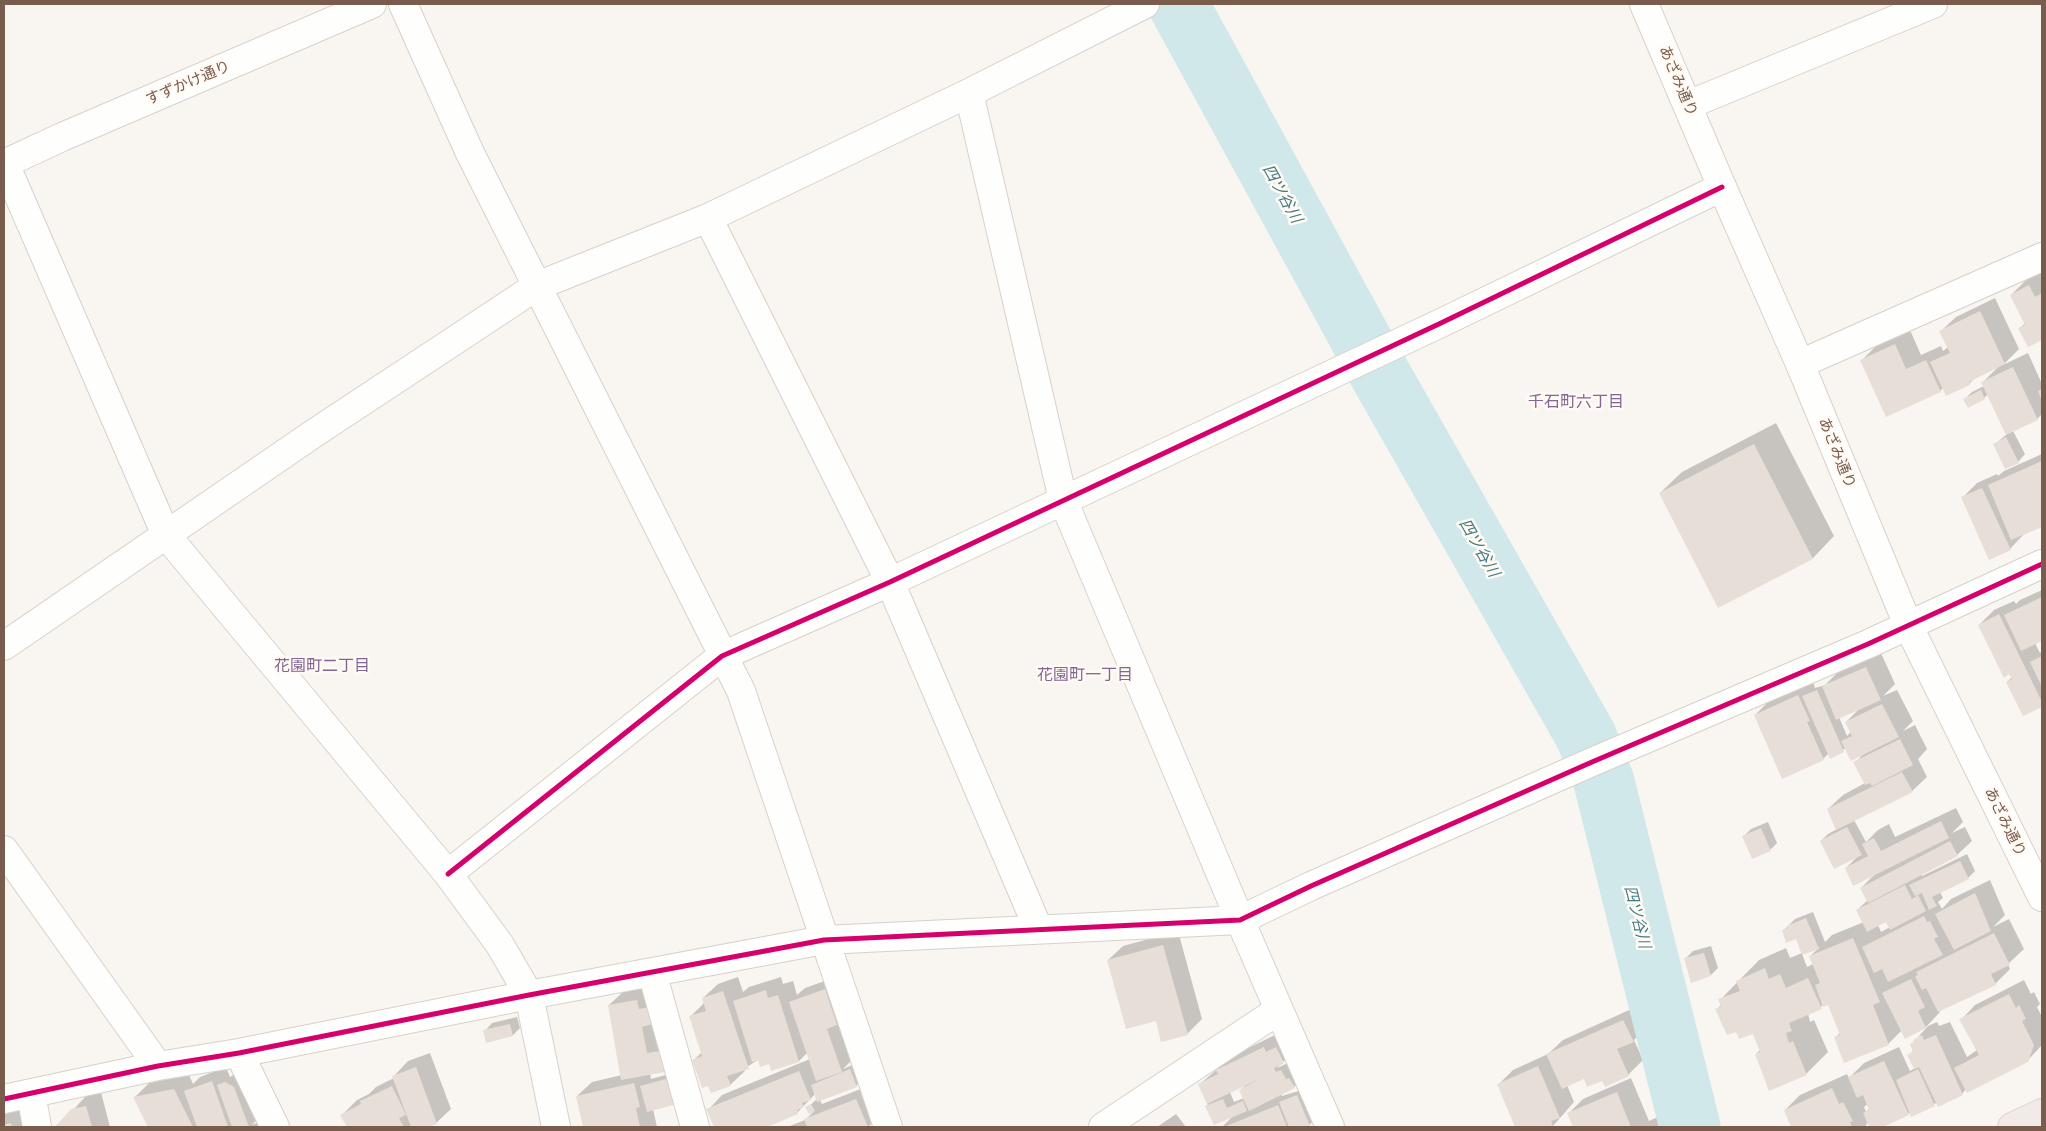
<!DOCTYPE html>
<meta charset="utf-8">
<style>
body{margin:0}
#map{position:relative;width:2046px;height:1131px;overflow:hidden;background:#f9f5f0;font-family:Inter,sans-serif}
canvas{display:block}
.frame{position:absolute;inset:0;border:5px solid #7a5c4d;pointer-events:none}
</style>
<div id="map">
<canvas width="2046" height="1131"></canvas>
<div class="frame"></div>
</div>
<script>
const c = document.querySelector('canvas').getContext('2d');
c.lineJoin = 'round';
function fillPath(path, color) { c.fillStyle = color; c.fill(path, 'evenodd'); }
function stroke(path, color, width, dash) { c.strokeStyle = color; c.lineWidth = width; c.lineCap = dash ? 'butt' : 'round'; c.setLineDash(dash || []); c.stroke(path); }
function label(font, color, halo, rows, align = 'center') {
  c.font = font + ' Inter,"Noto Sans JP",sans-serif'; c.lineWidth = 5; c.setLineDash([]); c.textBaseline = 'middle'; c.strokeStyle = halo; c.fillStyle = color; for (const [text, x, y, turn = 0] of rows) {
    c.save(); c.translate(x, y); c.rotate((+turn || 0) * Math.PI / 180); c.textAlign = isNaN(turn) ? turn : align; if (halo) c.strokeText(text, 0, 0); c.fillText(text, 0, 0); c.restore();
  }
}
fillPath(new Path2D(`
 M2042 272V338L2028 345 2020 328 2025 323 2011 295 2026 280Z
 M1995 298 2019 349 2003 365 2028 353 2042 384V414L2037 419 2013 431 2025 454 2018 462 1995 444 2007 434 1988 394 1984 398 1965 399 1972 392 1984 386 1983 382 1999 366 1976 377 1969 384 1943 388 1940 391 1862 360 1877 345 1910 330 1921 355 1941 346 1943 351 1948 347 1941 331 1956 317Z
 M1776 423 1834 536 1813 558 1718 606 1660 493 1682 472Z
 M2042 454V526L2024 534 2010 549 1962 498 1977 483 1997 474 1998 476 2004 471Z
 M2042 590V639L2035 643 2040 653 2042 651V705L2023 714 2007 682 2012 677 1979 625 1994 610 2014 601 2016 604 2020 600Z
 M1881 653 1895 684 1883 696 1897 690 1913 721 1903 731 1915 725 1927 749 1918 759 1927 777 1912 791 1854 820 1866 842 1878 830 1889 824 1895 837 1956 808 1963 822 1952 833 1965 827 1972 841 1957 855 1921 874 1922 876 1967 854 1975 871 1968 878 1940 892 1943 898 1938 902 1942 909 1951 899 1990 880 2005 915 1993 927 2009 919 2024 949 2008 964 2010 969 1995 984 1939 1010 1940 1012 1926 1027 1906 1037 1902 1030 1888 1044 1835 1038 1840 1033 1828 1003 1808 1013 1810 1022 1814 1020 1828 1052 1806 1074 1756 1054 1760 1050 1753 1032 1737 1030 1717 1009 1722 1004 1720 1000 1759 960 1786 948 1790 958 1802 953 1796 937 1783 931 1795 919 1813 912 1825 942 1832 935 1864 922 1857 910 1868 900 1861 888 1875 874 1846 868 1857 857 1821 841 1828 834 1837 829 1828 809 1843 795 1865 783 1855 763 1864 753 1846 748 1831 757 1829 753 1823 759 1755 715 1770 700 1813 681 1815 688 1825 685 1838 672ZM1860 708 1846 722 1851 732 1847 736 1839 717ZM1887 921 1890 927 1881 932 1878 925ZM1820 947 1810 956 1813 964 1807 967 1802 954Z
 M1768 822 1777 843 1770 850 1744 836 1751 829Z
 M1178 931 1202 1019 1187 1034 1157 1019 1108 960 1123 946Z
 M1711 946 1718 968 1711 975 1686 958 1693 951Z
 M839 976 856 1056 843 1069 857 1063 863 1079 856 1086 820 1100 822 1104 871 1085 882 1113 868 1127H787L805 1120 814 1111 807 1108 817 1099 815 1094 797 1113 764 1127H715L708 1110 722 1095 810 1059 808 1052 799 1061 772 1069 769 1063 759 1059 744 1069 745 1071 730 1085 694 1060 702 1052 690 1017 705 1002 703 998 718 984 738 977 743 992 749 987 781 977 783 984 793 981 797 995 805 988Z
 M2024 980 2031 994 2034 992 2040 1004 2037 1007 2042 1017V1045L2027 1061 1966 1089 1962 1094 1911 1112 1879 1127H1871L1868 1122 1865 1127H1792L1785 1110 1800 1095 1847 1074 1849 1078 1864 1063 1899 1047 1910 1071 1915 1068 1909 1055 1914 1050 1911 1045 1928 1026 1937 1022 1939 1026 1950 1022 1967 1057 1977 1050 1961 1020 1975 1005ZM1868 1104 1870 1108 1866 1112 1864 1107Z
 M651 986 679 1056 664 1071 650 1073 651 1079 677 1072 653 1109 657 1127H584L577 1096 592 1082 622 1075 609 1005 624 991Z
 M1638 1006 1648 1026 1634 1040 1643 1060 1628 1075 1603 1079 1585 1077 1567 1085 1574 1102 1553 1126 1517 1127 1498 1085 1513 1070 1548 1054 1563 1040Z
 M517 1017 520 1028 513 1035 485 1031 492 1023Z
 M1279 1033 1290 1055 1277 1068 1288 1063 1301 1080 1294 1087 1281 1094 1282 1096 1305 1089 1317 1118 1307 1127H1222L1233 1116 1206 1106 1208 1104 1200 1084 1232 1056ZM1246 1085 1240 1090 1244 1098 1234 1102 1230 1092Z
 M430 1053 451 1109 436 1123 426 1127H348L342 1115 357 1100 369 1094 376 1087 394 1078V1076L408 1061Z
 M226 1067 230 1077 233 1075 241 1080 256 1121 252 1125 267 1118 272 1127H150L135 1097 149 1083 189 1075 193 1084 200 1077Z
 M1631 1078 1649 1121 1662 1115 1668 1127H1574L1568 1114 1583 1099Z
 M101 1092 110 1127H57L87 1095Z
 M26 1109 30 1127H4V1114Z
 M1176 1114 1186 1127H1157Z`), '#0003');
stroke(new Path2D(`
 M1178 4 1381 376 1586 736 1604 782 1690 1127`), '#d0e8ea', 61);
fillPath(new Path2D(`
 M2029 285 2035 297 2042 293V340L2028 347 2018 328 2025 325 2010 295Z
 M1980 311 2005 364 1969 382 1970 385 1946 396 1930 362 1950 353 1939 331Z
 M1895 344 1906 369 1926 360 1941 392 1886 417 1860 360Z
 M2013 367 2038 420 2006 435 1981 382Z
 M2042 389V401L2038 391Z
 M1981 390 1985 399 1968 408 1963 399Z
 M2006 437 2019 463 2005 469 1993 444Z
 M1754 444 1813 559 1718 608 1659 493Z
 M2042 461V527L2011 540 1988 485Z
 M1982 488 2011 550 1989 560 1961 497Z
 M2042 597V641L2021 651 2004 615Z
 M1999 614 2042 702V707L2023 716 2006 682 2012 679 2009 674 2004 678 1978 625Z
 M2042 656V687L2030 662Z
 M1866 667 1881 700 1836 720 1822 686Z
 M1817 690 1844 752 1830 759 1802 696Z
 M1798 695 1810 721 1807 722 1824 760 1782 779 1754 715Z
 M1882 704 1899 737 1851 761 1841 741 1852 736 1845 722Z
 M1900 739 1913 765 1872 786 1870 783 1865 785 1853 762Z
 M1902 772 1913 792 1836 830 1827 809Z
 M1941 821 1949 838 1853 886 1845 868 1868 856 1862 844 1874 838 1881 851Z
 M1847 827 1862 855 1834 869 1820 841Z
 M1761 828 1771 851 1752 859 1742 836Z
 M1950 841 1958 856 1868 903 1860 888Z
 M1960 861 1969 879 1932 897 1937 906 1929 910 1922 893 1915 896 1909 885Z
 M1905 885 1912 899 1918 895 1926 911 1890 930 1886 922 1867 932 1856 910Z
 M1975 893 1991 931 1954 950 1935 914Z
 M1924 916 1927 922 1930 921 1938 937 1934 939 1943 955 1888 982 1882 969 1874 973 1862 947Z
 M1806 918 1819 949 1802 955 1796 939 1786 943 1782 930 1788 928 1787 926Z
 M1994 933 2010 965 1991 974 1996 985 1938 1012 1926 988 1922 990 1915 976 1918 975 1916 972Z
 M1853 938 1880 1002 1873 1005 1889 1045 1844 1063 1834 1037 1840 1035 1828 1005 1823 1007 1815 985 1820 983 1809 956Z
 M1163 945 1188 1035 1161 1042 1156 1021 1126 1029 1107 960Z
 M1704 953 1711 976 1691 983 1684 958Z
 M1765 968 1769 979 1780 974 1786 988 1808 978 1822 1009 1789 1023 1792 1031 1786 1033 1789 1043 1793 1041 1807 1075 1769 1091 1755 1054 1760 1052 1753 1034 1739 1039 1736 1032 1727 1035 1715 1009 1721 1007 1718 999 1740 991 1736 981Z
 M1911 979 1925 1007 1918 1011 1926 1028 1905 1039 1882 993Z
 M825 989 837 1025 827 1029 842 1072 816 1081 789 1002Z
 M766 990 768 998 778 995 799 1062 771 1071 769 1064 760 1067 758 1060 752 1062 733 1001Z
 M723 991 749 1069 727 1076 731 1086 711 1093 708 1086 702 1088 692 1060 702 1056 689 1016 706 1011 702 998Z
 M2009 994 2016 1008 2019 1005 2026 1019 2022 1021 2034 1045 2028 1062 1967 1093 1954 1068 1979 1055 1959 1019Z
 M637 1000 639 1009 649 1007 655 1023 642 1027 647 1053 661 1051 665 1072 621 1080 608 1005Z
 M1623 1020 1634 1042 1617 1049 1629 1076 1605 1087 1602 1081 1587 1087 1584 1079 1562 1089 1546 1054Z
 M510 1024 513 1036 486 1043 483 1030Z
 M1922 1035 1924 1040 1936 1035 1963 1095 1938 1107 1919 1067 1914 1069 1907 1055 1913 1052 1910 1044 1914 1042 1913 1040Z
 M1264 1047 1266 1052 1276 1047 1284 1063 1274 1068 1270 1060 1276 1072 1281 1070 1286 1079 1289 1078 1295 1088 1249 1111 1239 1090 1261 1078 1207 1104 1198 1084 1218 1074 1216 1070Z
 M1884 1061 1909 1115 1883 1127H1869L1863 1113 1869 1110 1863 1095 1857 1098 1848 1077Z
 M1538 1066 1560 1118 1551 1121 1553 1127H1515L1497 1084Z
 M416 1067 437 1124 429 1127H411L392 1076Z
 M850 1069 857 1087 817 1102 811 1085Z
 M1918 1069 1935 1106 1911 1117 1896 1080Z
 M799 1071 811 1100 802 1103 804 1107 797 1110 798 1114 767 1127H714L706 1109Z
 M670 1078 677 1104 647 1112 640 1086Z
 M212 1081 228 1127H197L184 1091Z
 M225 1082 234 1087 249 1127H232L217 1085Z
 M634 1083 640 1107 636 1108 640 1127H583L576 1096Z
 M392 1086 406 1115 399 1118 404 1127H347L340 1115 361 1104 360 1101Z
 M1832 1088 1839 1104 1843 1102 1853 1121 1850 1122 1852 1127H1791L1784 1110Z
 M174 1089 193 1127H148L133 1097Z
 M1617 1092 1631 1127H1573L1567 1113Z
 M1297 1095 1310 1126 1308 1127H1289L1279 1102Z
 M856 1099 868 1127H807L804 1119Z
 M1223 1099 1227 1108 1243 1101 1247 1111 1214 1125 1205 1106Z
 M811 1104 815 1111 809 1114 805 1107Z
 M1278 1105 1287 1127H1224Z
 M86 1106 92 1127H55L71 1109Z
 M11 1123 12 1127H4V1125Z`), '#e6ded7');
const street = new Path2D(`
 M403 4 470 153 741 691 888 1127
 M969 93 1063 500 1240 920 1330 1127
 M1688 105 1933 4
 M5 164 166 535 448 874 500 945 529 995 556 1127
 M708 218 890 582 1038 928
 M1800 364 2042 257
 M4 646 313 434 537 286 708 218 969 93 1145 4
 M4 850 158 1066
 M448 874 722 656 890 582 1441 323 1722 187
 M652 972 695 1127
 M239 1053 275 1127
 M31 1093 37 1127
 M4 1099 158 1066 239 1053 529 995 824 940 1240 920 1311 886 1592 762 1868 644 2042 564
 M1103 1127 1279 1010`);
const secondary = new Path2D(`
 M1644 4 1722 187 1800 364 1908 625 2042 897
 M4 164 62 137 372 4`);
const highway = new Path2D(`
 M2012 1127 2042 1113`);
stroke(street, '#d7d1cb', 30);
stroke(secondary, '#d9d2cb', 30);
stroke(highway, '#dad1cc', 30);
stroke(street, '#fefefd', 28);
stroke(secondary, '#fefefd', 28);
stroke(highway, '#f2eae7', 28);
stroke(new Path2D(`
 M448 874 722 656 890 582 1441 323 1722 187
 M4 1099 158 1066 239 1053 529 995 824 940 1240 920 1311 886 1592 762 1868 644 2042 564`), '#d6006c', 5);
label('15px', '#7a5c4d', '#fffaf3', [
 ["あざみ通り",1678,81,67],
 ["すずかけ通り",188,83,-23],
 ["あざみ通り",1837,453,68],
 ["あざみ通り",2005,822,64]
]);
label('italic 16px', '#437c86', '#fffaf3', [
 ["四ツ谷川",1282,194,61],
 ["四ツ谷川",1479,548,60],
 ["四ツ谷川",1637,917,76]
]);
label('16px', '#846695', '#fffaf3', [
 ["千石町六丁目",1576,402],
 ["花園町二丁目",322,666],
 ["花園町一丁目",1085,675]
]);
</script>
